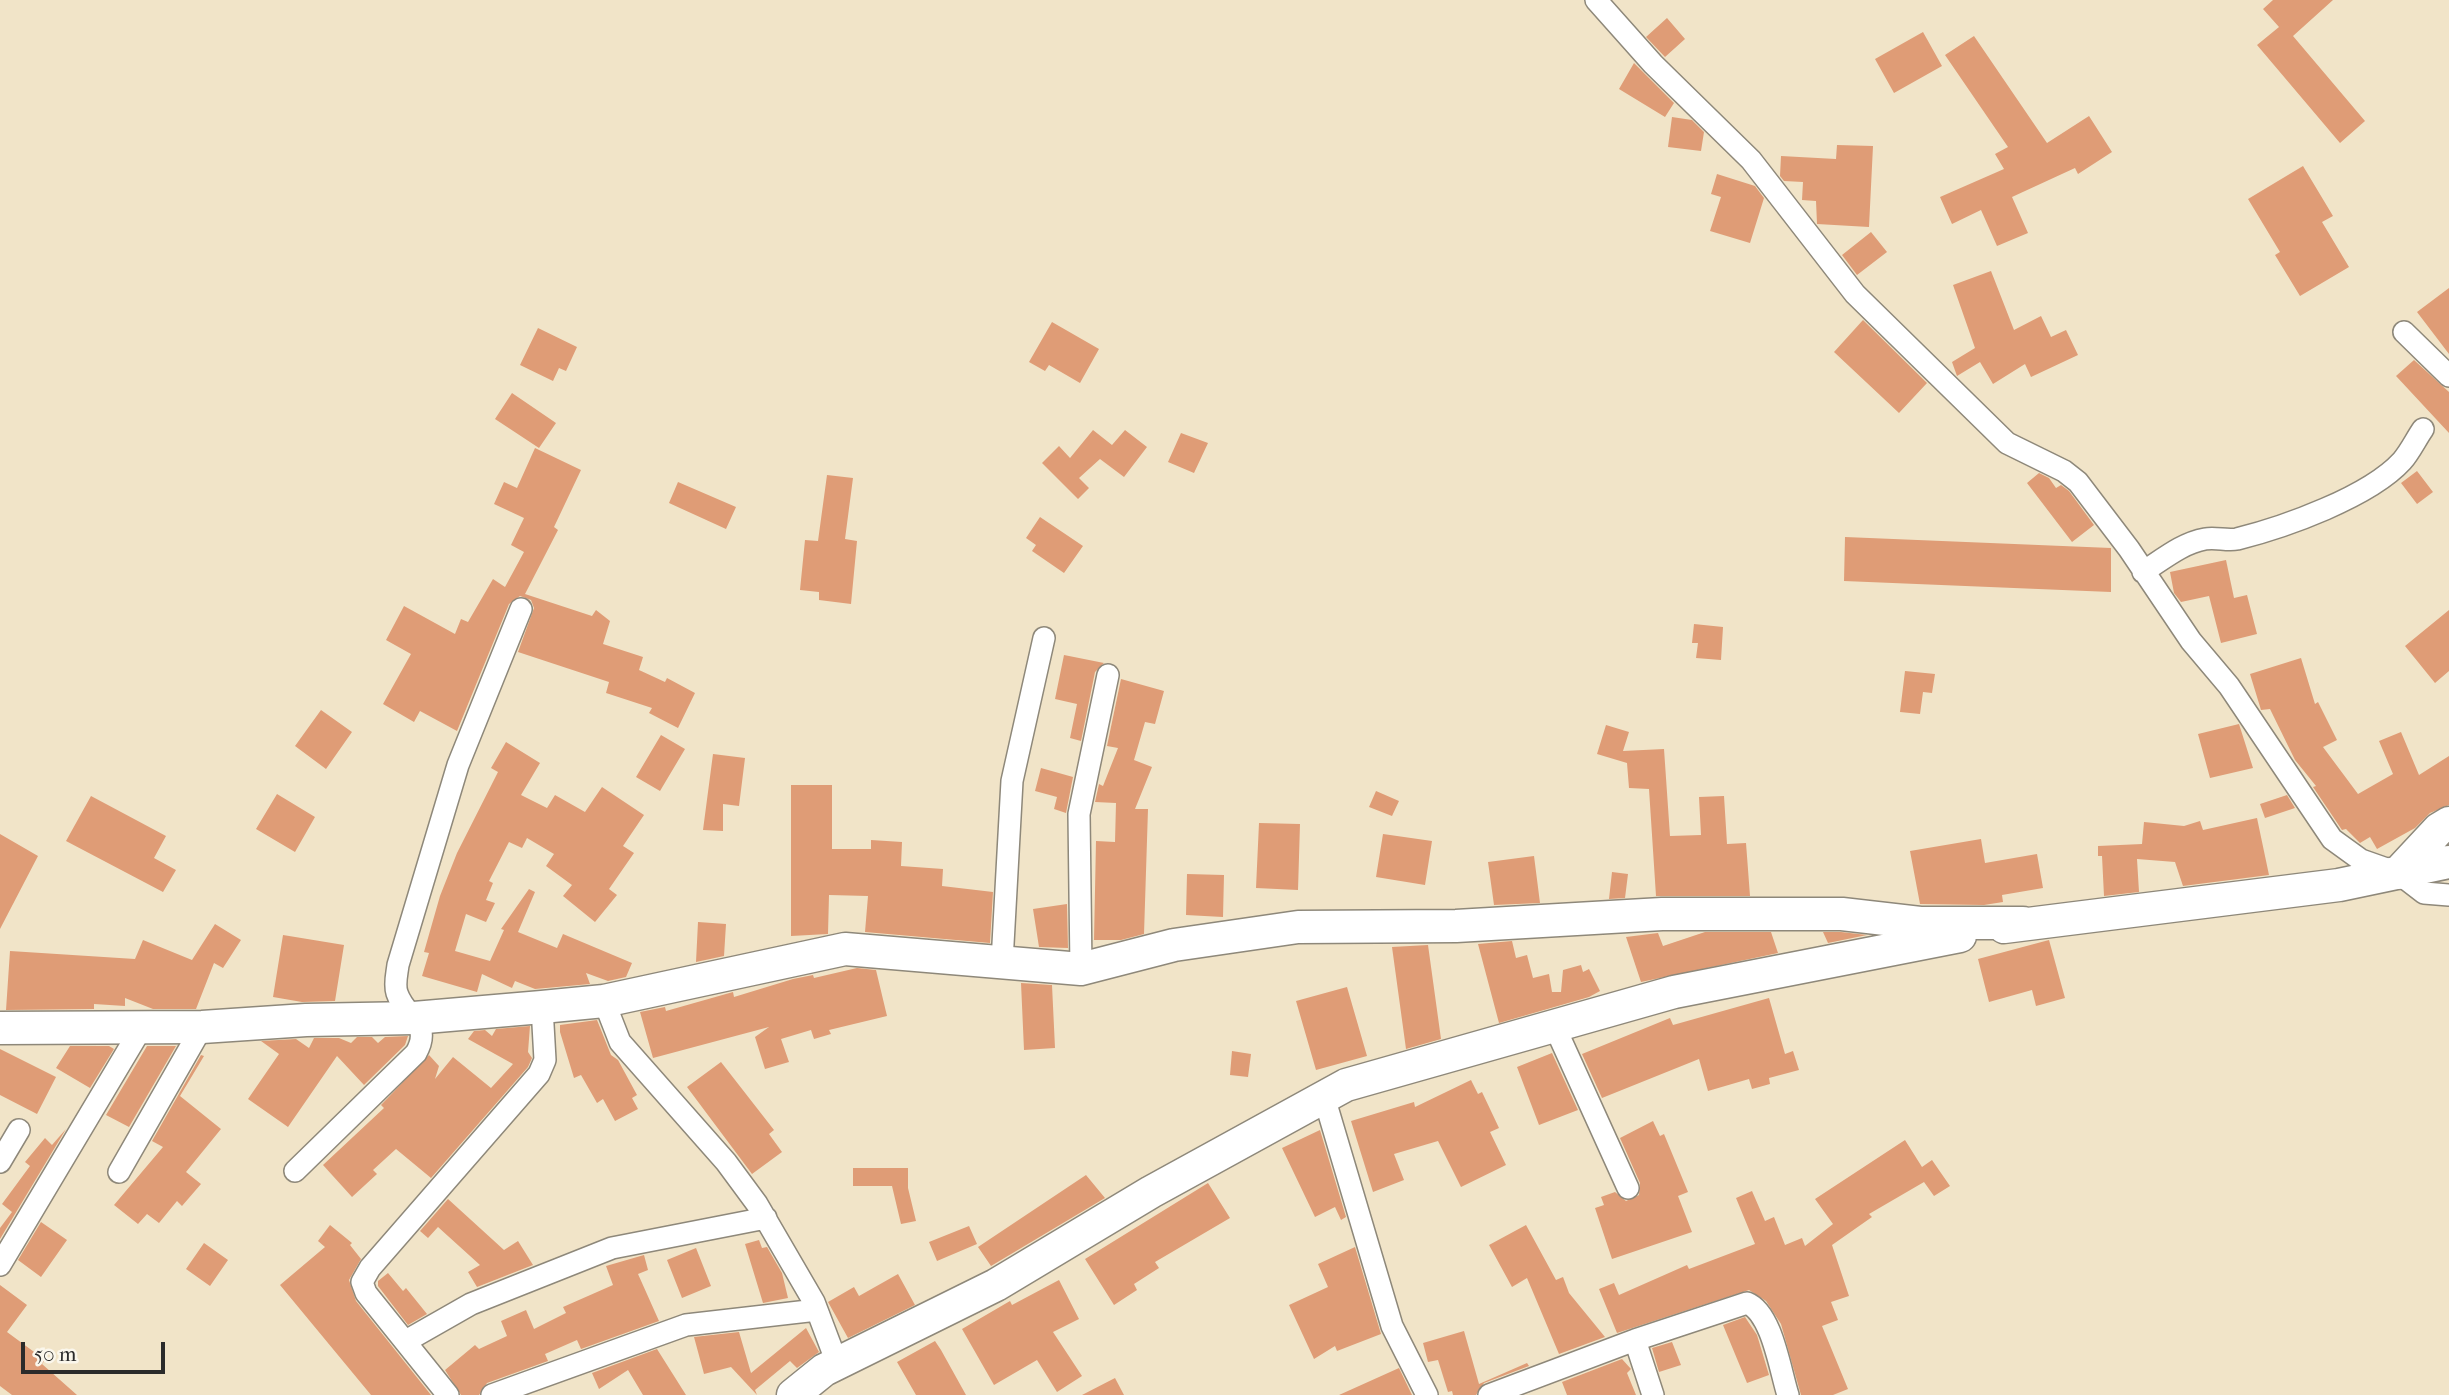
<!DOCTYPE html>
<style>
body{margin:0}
#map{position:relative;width:2449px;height:1395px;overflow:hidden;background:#f1e4c8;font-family:"IM FELL French Canon",serif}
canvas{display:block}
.scale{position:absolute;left:21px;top:1342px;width:144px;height:32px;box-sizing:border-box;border:4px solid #2b2b2b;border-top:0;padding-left:9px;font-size:21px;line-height:24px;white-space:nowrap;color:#2b2b2b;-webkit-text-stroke:5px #fbf7ec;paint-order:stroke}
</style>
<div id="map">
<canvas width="2449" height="1395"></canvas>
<div class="scale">50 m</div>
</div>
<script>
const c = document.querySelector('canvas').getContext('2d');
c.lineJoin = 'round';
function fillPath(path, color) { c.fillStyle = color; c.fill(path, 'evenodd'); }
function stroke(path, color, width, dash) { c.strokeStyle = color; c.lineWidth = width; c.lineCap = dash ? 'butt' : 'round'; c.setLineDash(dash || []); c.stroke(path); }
fillPath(new Path2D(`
 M2273 0H2333L2293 36 2365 121 2340 143 2257 45 2279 27 2263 9Z
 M1667 18 1685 39 1665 57 1646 37Z
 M1923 32 1942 66 1894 93 1875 59Z
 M1974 36 2047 143 2089 116 2112 152 2078 174 2075 168 2012 197 2028 233 1997 246 1981 210 1952 224 1940 197 2004 169 1995 154 2008 147 1945 55Z
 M1634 63 1674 103 1665 117 1619 89Z
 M1672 117 1692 120 1704 132 1701 151 1668 147Z
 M1837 145 1873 146 1869 227 1817 224 1816 201 1802 200 1803 182 1784 181 1780 176 1781 156 1836 159Z
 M2303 166 2333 216 2322 222 2349 267 2300 296 2275 255 2280 252 2248 199Z
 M1717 174 1755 186 1764 198 1750 243 1710 231 1721 197 1711 194Z
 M1871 232 1887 252 1857 275 1842 255Z
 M1991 271 2014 330 2041 316 2051 337 2066 330 2078 355 2031 377 2025 364 1993 384 1980 362 1957 376 1952 362 1975 348 1953 285Z
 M2449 288V354L2417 312Z
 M1863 320 1927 383 1899 413 1834 352Z
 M1052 322 1099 349 1080 383 1049 365 1045 371 1029 362Z
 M538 328 577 347 566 371 559 368 553 381 520 365Z
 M2414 360 2449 392V433L2396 376Z
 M512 393 556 423 539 448 495 419Z
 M1093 430 1112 445 1125 430 1147 447 1124 477 1100 459 1079 478 1089 488 1078 499 1042 463 1059 446 1070 458Z
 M1181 433 1208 443 1194 473 1168 462Z
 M535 448 581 470 554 527 558 530 525 594 592 616 596 610 610 621 603 644 643 657 639 670 665 682 667 678 695 693 678 728 649 713 652 708 606 693 609 682 518 652 534 608 531 600 520 596 509 604 457 731 420 711 414 722 383 704 411 654 386 640 404 606 455 634 461 619 468 622 493 579 505 587 524 552 511 545 524 518 494 504 504 482 517 488Z
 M2417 471 2433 492 2417 504 2401 483Z
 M2039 473 2049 478 2056 488 2061 485 2069 491 2094 525 2072 542 2027 483Z
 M827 475 853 478 845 539 857 541 851 604 819 600V592L800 590 805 540 818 541Z
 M678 482 736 507 726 529 669 503Z
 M1040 517 1083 546 1064 573 1032 551 1036 545 1026 538Z
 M1845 537 2111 548V592L1844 581Z
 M2226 560 2234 598 2247 595 2257 634 2221 643 2209 596 2181 602 2174 593 2170 572Z
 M2449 610V671L2435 683 2405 646Z
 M1694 624 1723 627 1721 660 1696 658 1698 643H1692Z
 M1064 655 1104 663 1095 672 1081 741 1070 738 1077 704 1055 699Z
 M2301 658 2315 704 2318 702 2337 740 2323 747 2358 794 2393 774 2379 741 2401 732 2419 775 2449 756V805L2430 813 2415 828 2377 849 2370 837 2360 843 2346 829 2342 830 2313 787 2316 786 2295 760 2270 709 2261 710 2250 674Z
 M1905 671 1935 674 1932 693 1923 692 1920 714 1900 712Z
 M1121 679 1164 691 1155 724 1145 722 1134 760 1152 767 1135 809H1148L1144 934 1121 940H1094L1096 841 1115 842 1116 803 1095 802 1099 784 1103 786 1118 748 1107 746Z
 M321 710 352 732 326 769 295 746Z
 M2239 724 2253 768 2210 778 2198 734Z
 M1606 725 1629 732 1623 751 1664 749 1670 836 1701 835 1699 797 1724 796 1727 844 1746 843 1750 896H1656L1649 789 1629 788 1627 763 1597 754Z
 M661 735 685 749 660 791 636 777Z
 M506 742 540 763 521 795 547 808 555 795 585 812 602 787 644 815 623 846 634 853 609 889 617 895 595 922 563 896 572 885 546 866 554 854 527 838 522 848 509 842 489 881 493 883 486 900 495 903 486 922 466 914 455 951 490 961 504 930 501 929 529 889 535 892 518 932 557 948 563 934 632 963 626 977 608 981 586 973 590 984 535 989 515 981 512 988 482 974 477 992 422 976 429 953 424 952 440 896 457 853 498 772 491 768Z
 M713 754 745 758 739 806 723 804V831L703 830Z
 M1041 768 1073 777 1066 813 1054 809 1057 797 1035 791Z
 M791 785H832V849H871V840L902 842 901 866 943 869 942 886 993 892 990 943 865 932 868 896 829 895 828 934 791 936Z
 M1376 791 1399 801 1392 816 1369 807Z
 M277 794 315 817 295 852 256 829Z
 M2287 795 2295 808 2265 818 2260 804Z
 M91 796 166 836 154 858 176 870 163 892 66 841Z
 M2257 818 2269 875 2183 886 2175 862 2137 859 2139 892 2104 896 2102 856H2098V846L2142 844 2144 822 2184 826 2200 821 2203 830Z
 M1259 823 1300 824 1298 890 1256 888Z
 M0 834 38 856 0 929Z
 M1383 834 1432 841 1425 885 1376 877Z
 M1981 839 1985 863 2037 854 2043 888 2002 895 2003 902 1984 905 1920 904 1910 851Z
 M1534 856 1540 903 1494 905 1488 862Z
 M1612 872 1628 874 1625 898 1609 899Z
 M1187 874 1224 875 1223 917 1186 915Z
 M1067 904 1068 948 1039 947 1033 909Z
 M698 922 726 924 724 956 696 962Z
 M215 924 241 940 223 968 214 963 196 1009H153L125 998V1006L94 1004V1009L6 1010 10 951 135 959 143 940 192 960Z
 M1705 932H1771L1778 953 1641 982 1626 937 1658 933 1663 946Z
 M1823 932H1841L1867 935 1828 943Z
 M283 935 344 945 335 1001 302 1002 273 997Z
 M2049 940 2065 998 2036 1006 2032 990 1989 1002 1978 959Z
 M1512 941 1516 958 1527 955 1533 978 1549 974 1552 992H1561L1563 970 1581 965 1583 972 1589 969 1600 991 1589 997 1499 1023 1478 944Z
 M1428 945 1441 1039 1406 1049 1392 947Z
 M857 968 876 970 887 1016 829 1030 831 1034 814 1039 811 1030 781 1039 789 1062 765 1069 755 1037 769 1027 653 1058 640 1012 665 1007 666 1011 733 992 734 997 793 979 813 975 814 978Z
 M1021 983 1052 985 1055 1048 1024 1050Z
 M1347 987 1367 1056 1316 1070 1296 1001Z
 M1769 998 1785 1054 1793 1051 1799 1070 1769 1078 1770 1084 1752 1089 1749 1079 1708 1091 1699 1059 1602 1098 1582 1054 1670 1018 1673 1025Z
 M597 1020 611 1055 618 1060 637 1095 632 1098 638 1109 615 1121 603 1099 597 1103 581 1075 574 1078 560 1032V1025Z
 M530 1026 528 1052 532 1058 528 1067 431 1178 396 1149 373 1170 377 1174 352 1197 323 1165 384 1108 381 1105 429 1055 439 1066 435 1079 453 1057 491 1088 513 1064 468 1039 474 1031 485 1030 492 1036 496 1029Z
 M408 1036 405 1045 364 1085 337 1056 288 1127 248 1099 279 1054 261 1041 296 1039 309 1048 314 1038H339L351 1043 357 1037H372L378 1043 385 1037Z
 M70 1046H109L114 1049 90 1088 56 1068Z
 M147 1046H176L129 1127 106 1115Z
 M0 1049 56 1077 37 1114 0 1095Z
 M1232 1051 1251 1054 1248 1077 1230 1075Z
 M1552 1053 1578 1110 1539 1125 1517 1067Z
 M201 1055 204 1056 180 1096 221 1129 186 1172 201 1184 182 1206 177 1201 159 1223 147 1214 138 1224 114 1205 163 1147 152 1141Z
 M721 1062 774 1130 769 1134 782 1152 752 1174 687 1087Z
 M1471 1080 1478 1094 1482 1092 1499 1128 1490 1132 1506 1165 1461 1187 1438 1141 1394 1154 1404 1180 1373 1192 1351 1121 1414 1102 1415 1107Z
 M1653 1121 1660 1136 1664 1134 1688 1192 1678 1196 1692 1232 1612 1259 1595 1208 1604 1205 1601 1197 1615 1192 1626 1201 1639 1195 1640 1183 1620 1138Z
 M66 1129 0 1239V1228L12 1212 2 1204 30 1166 25 1162 45 1138 52 1145Z
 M1320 1130 1346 1217 1341 1220 1335 1207 1315 1217 1282 1148Z
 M1905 1140 1922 1167 1932 1160 1950 1186 1934 1196 1924 1182 1869 1214 1872 1217 1832 1245 1849 1296 1831 1302 1838 1320 1822 1326 1848 1389 1833 1395H1801L1781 1324 1766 1301 1749 1290 1617 1333 1599 1289 1614 1283 1619 1295 1687 1265 1689 1269 1755 1244 1736 1198 1752 1191 1765 1221 1774 1217 1785 1245 1802 1238 1805 1246 1833 1224 1815 1199Z
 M853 1168H908V1188L916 1221 901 1224 892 1186H853Z
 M1086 1175 1105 1198 991 1266 978 1247Z
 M1208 1183 1230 1218 1155 1262 1159 1268 1134 1284 1137 1290 1114 1305 1085 1259Z
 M448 1199 504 1250 518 1241 533 1265 477 1287 468 1272 480 1265 438 1227 428 1238 420 1231Z
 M41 1222 67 1240 41 1277 18 1260Z
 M330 1225 352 1243 350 1245 361 1259 349 1280 356 1301 431 1395H371L280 1285 325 1247 318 1241Z
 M1526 1225 1556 1280 1563 1277 1569 1293 1605 1337 1559 1354 1527 1278 1512 1287 1489 1245Z
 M969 1226 977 1244 937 1261 929 1242Z
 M759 1240 762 1248 767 1247 782 1273 788 1298 763 1303 745 1244Z
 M204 1243 228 1260 210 1286 186 1269Z
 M1355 1247 1381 1334 1337 1351 1335 1346 1314 1359 1289 1305 1328 1287 1318 1264Z
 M696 1248 711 1286 682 1298 667 1260Z
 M644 1255 648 1270 638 1274 659 1321 581 1349 577 1340 545 1354 548 1361 487 1383 479 1395H461L445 1370 475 1345 479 1349 507 1336 501 1321 526 1310 534 1329 566 1313 563 1307 613 1285 606 1266Z
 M388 1273 403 1291 406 1288 427 1314 408 1325 378 1286V1281Z
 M898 1274 915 1305 848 1338 828 1302 854 1287 859 1296Z
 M1059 1280 1079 1319 1053 1332 1082 1376 1057 1392 1037 1360 994 1385 962 1329 1010 1301 1012 1305Z
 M0 1285 27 1305 7 1332 45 1360 42 1364 77 1395H12L0 1386Z
 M1745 1317 1757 1335 1769 1375 1747 1383 1723 1325Z
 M806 1328 819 1352 797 1368 790 1361 755 1390 757 1395 731 1367 704 1374 694 1337 739 1332 751 1373Z
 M1464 1331 1479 1384 1527 1363 1529 1366 1484 1383 1476 1395H1453L1452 1391 1448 1392 1438 1360 1428 1362 1423 1343Z
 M935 1341 941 1350 966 1395H916L897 1362Z
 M1672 1342 1681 1365 1659 1372 1652 1348Z
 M657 1349 686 1395H643L628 1370 599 1389 592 1373Z
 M1622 1359 1631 1369 1627 1373 1636 1395H1567L1562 1382Z
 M1399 1368 1412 1395H1339Z
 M1115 1378 1124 1395H1082Z`), '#df9c76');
const street = new Path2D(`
 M1596 0 1653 64 1751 160 1855 294 2007 443 2064 471 2078 482 2129 549 2191 641 2229 686 2332 839 2361 860 2398 873 2424 893 2449 895
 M2404 332 2449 376
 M2143 572C2162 560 2182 543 2205 539 2216 537 2227 541 2237 539 2285 527 2369 497 2402 461 2410 452 2416 439 2423 429
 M1002 962 1012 781 1044 638
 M1081 969 1079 814 1108 675
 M604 1001 620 1042 726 1162 757 1204 814 1302 837 1363
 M1554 1025 1628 1188
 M1324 1097 1392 1326 1427 1395
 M0 1162 19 1130
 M295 1171 416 1053C433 1023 405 1018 397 993 394 984 397 974 398 965L458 765 521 609
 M119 1172 202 1027
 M0 1265 142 1027
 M1635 1340 1653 1395
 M406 1341 471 1304 612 1248 766 1218
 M448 1395 366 1293 362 1282 370 1268 539 1074 545 1060 542 1007
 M492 1395 686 1325 817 1310
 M1489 1395 1635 1340 1747 1303C1772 1313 1780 1370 1788 1395`);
const secondary = new Path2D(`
 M2398 873 2439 829 2449 823
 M2004 927 2339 885 2449 862
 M0 1028 202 1027 306 1020 414 1018 542 1007 604 1001 845 949 1081 969 1174 945 1298 927 1456 926 1662 914H1842L1920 923H2023
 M793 1395 824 1370 996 1285 1151 1192 1346 1085 1674 992 1960 936`);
stroke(street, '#8e887a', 24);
stroke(secondary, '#8e887a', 35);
stroke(street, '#fff', 21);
stroke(secondary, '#fff', 32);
</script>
